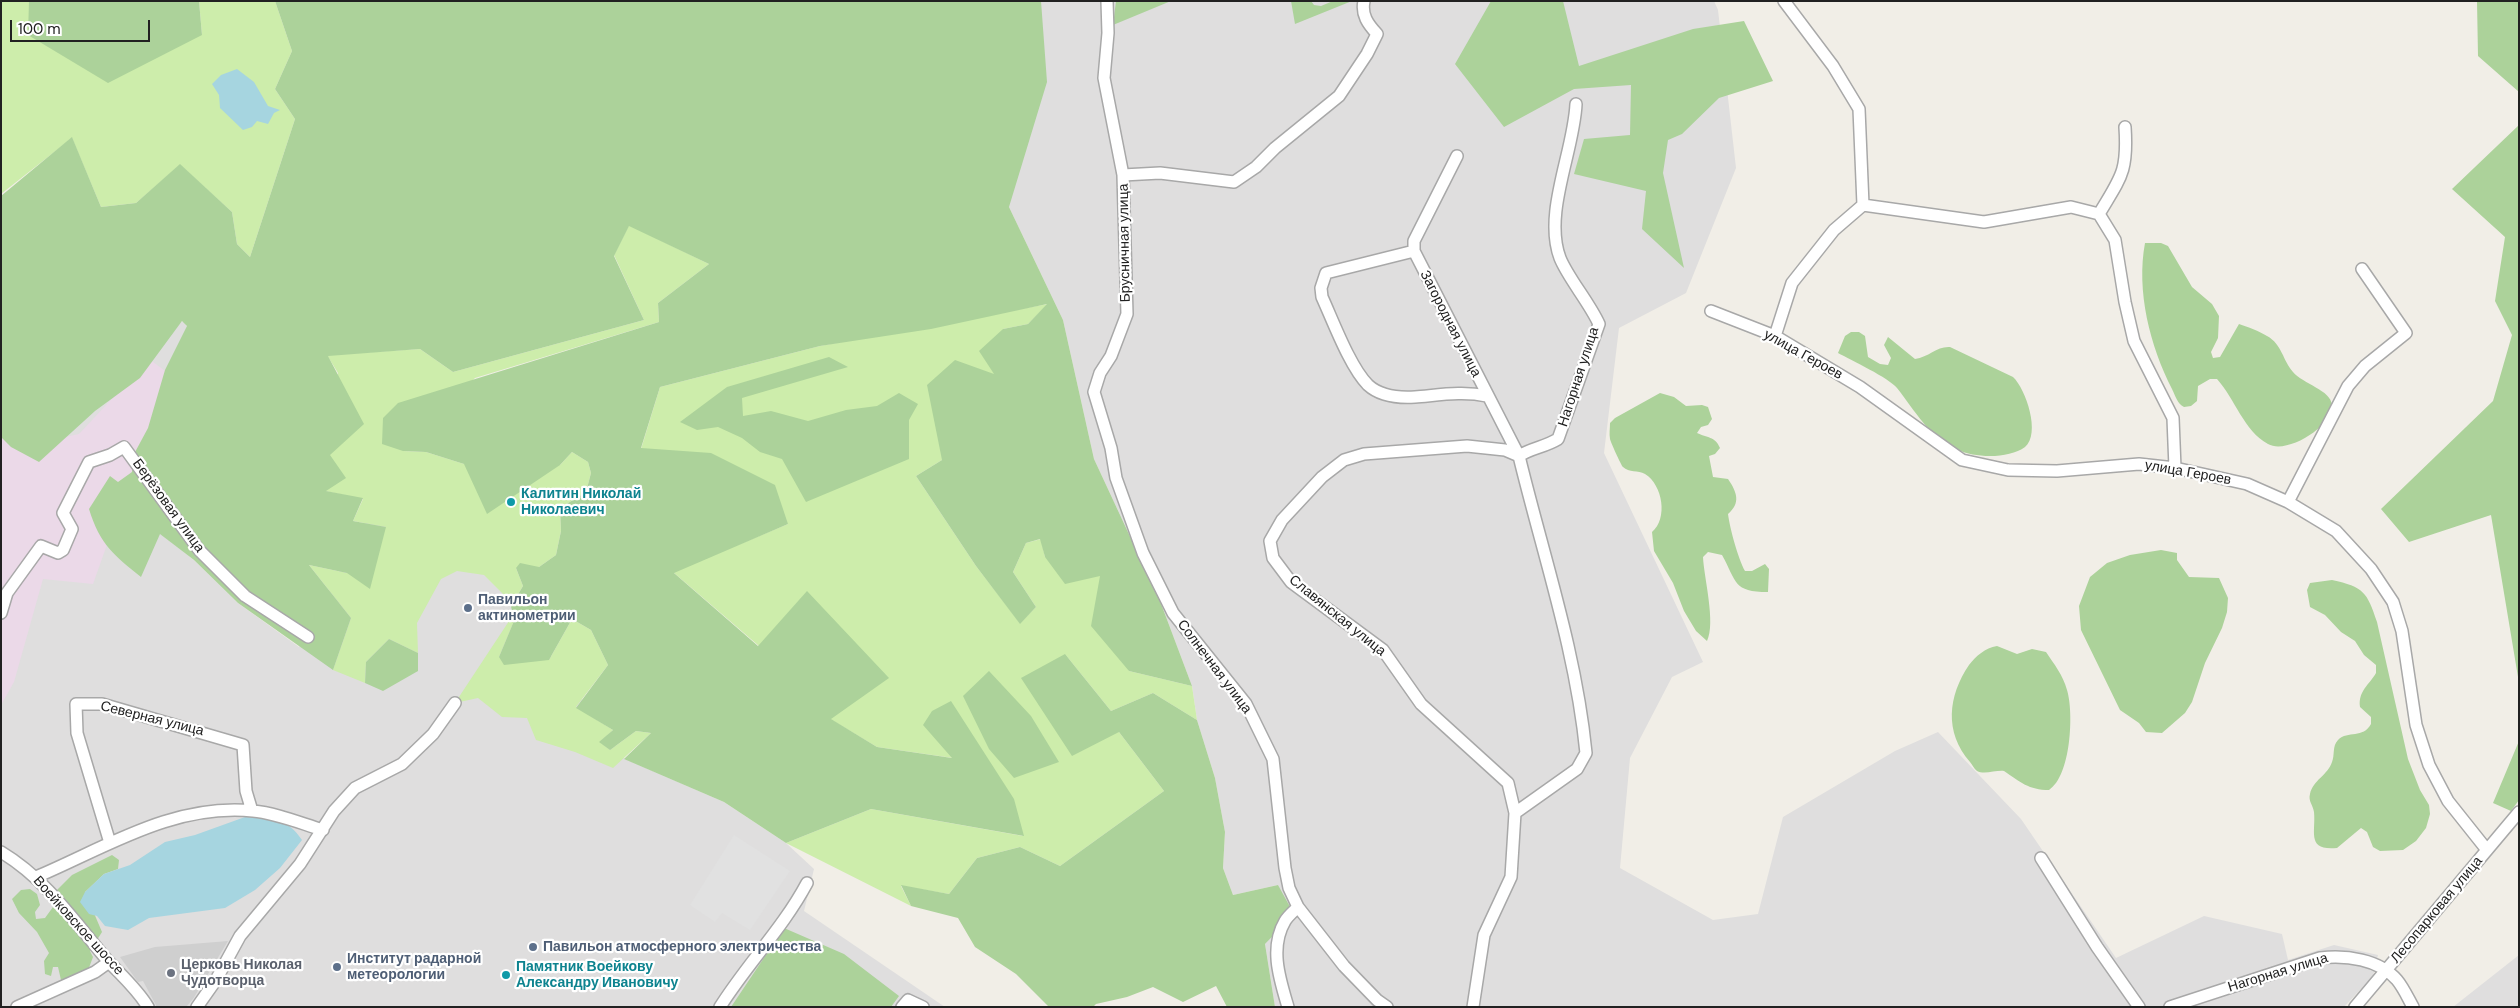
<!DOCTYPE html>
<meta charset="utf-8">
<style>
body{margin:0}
#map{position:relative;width:2520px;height:1008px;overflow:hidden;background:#f1eee7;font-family:"DM Sans",sans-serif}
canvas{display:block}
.frame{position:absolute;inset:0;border:2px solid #212121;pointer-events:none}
.scale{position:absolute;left:10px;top:20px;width:140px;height:22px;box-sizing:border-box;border:2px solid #212121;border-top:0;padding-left:6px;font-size:15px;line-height:18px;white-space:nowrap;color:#212121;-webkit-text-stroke:4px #fff;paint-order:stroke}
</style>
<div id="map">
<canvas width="2520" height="1008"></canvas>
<div class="frame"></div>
<div class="scale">100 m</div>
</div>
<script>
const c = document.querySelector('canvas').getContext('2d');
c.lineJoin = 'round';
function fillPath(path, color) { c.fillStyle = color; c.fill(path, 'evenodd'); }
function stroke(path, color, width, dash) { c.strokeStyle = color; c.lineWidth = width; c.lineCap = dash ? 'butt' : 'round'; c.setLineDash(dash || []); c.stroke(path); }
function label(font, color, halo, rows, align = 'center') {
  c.font = font + ' "DM Sans",sans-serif'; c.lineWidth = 4.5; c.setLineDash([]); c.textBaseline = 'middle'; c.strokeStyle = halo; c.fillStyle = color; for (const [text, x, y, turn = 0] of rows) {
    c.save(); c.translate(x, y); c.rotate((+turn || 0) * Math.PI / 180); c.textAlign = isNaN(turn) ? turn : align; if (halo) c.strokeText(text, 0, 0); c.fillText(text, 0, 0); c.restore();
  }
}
fillPath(new Path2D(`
 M1032 1H1714L1718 10 1736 168 1686 293 1619 328 1604 453 1703 662 1672 677 1630 758 1620 868 1713 920 1758 914 1783 817 1895 751 1938 732 2021 819 2116 958 2204 916 2282 934 2288 960 2334 945 2378 955 2373 976 2344 1007H1275L1265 944 1284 922 1278 885 1233 895 1223 868 1225 832 1215 778 1197 720 1192 686 1160 601 1094 459 1063 320 1009 207Z
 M183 321 187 326 160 533 194 560 238 603 299 647 403 451 625 759 724 802 786 843 814 869 804 911 945 1007H1V437Z
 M2519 955V1007H2453Z`), '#dfdede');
fillPath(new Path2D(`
 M149 359 168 373 93 584 43 579 14 682 1 705V420L37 443 79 434Z`), '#ebd9e8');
fillPath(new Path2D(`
 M228 941 193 999 186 1007H157L143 981 138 982 120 957 155 947Z`), '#cfcfcf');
fillPath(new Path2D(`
 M1 1H57L202 35 199 1H275L292 51 275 89 295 119 250 257 237 244 232 212 180 165 136 203 101 207 72 138 1 194Z
 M629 225 709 264 658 303 659 322 475 378 403 451 426 452 464 464 560 465 572 452 588 462 591 473 586 492 560 508 561 531 556 555 539 567 516 568 523 586 517 596 510 601 484 575 457 571 441 579 417 623 418 653 389 639 366 662 365 683 333 670 351 618 309 565 347 573 386 527 353 521 363 499 325 491 338 373 327 355 420 349 453 372 644 320 614 255Z
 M1048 304 1028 324 1003 329 995 375 942 460 916 476 976 566 1020 623 1036 607 1013 572 1026 543 1041 539 1045 557 1100 576 1129 671 1192 686 1197 720 1153 693 1111 711 1065 654 1119 732 1164 791 1060 866 1020 847 977 858 949 894 901 886 911 906 786 843 871 809 1023 836 953 758 877 747 830 719 807 592 759 646 673 572 788 524 641 449 660 387 820 346Z
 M511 618 514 621 499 657 549 660 572 619 591 630 608 665 576 707 613 730 600 742 610 750 636 731 651 733 613 768 575 752 536 740 527 718 502 717 478 698 455 703Z`), '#cdedab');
fillPath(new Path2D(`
 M29 1H199L202 35 108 83 28 35Z
 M275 1H1041L1047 82 1009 207 1063 320 1094 459 1160 601 1192 686 1129 671 1091 626 1100 576 1065 584 1045 557 1040 539 1026 543 1013 572 1036 607 1020 624 976 566 916 476 942 460 927 385 955 360 994 374 979 351 1003 329 1028 324 1047 304 931 329 820 346 660 387 641 448 711 453 775 485 788 524 674 573 758 646 807 591 889 678 831 719 877 747 952 758 923 725 932 711 951 701 1014 799 1024 836 871 809 786 843 724 802 624 759 651 733 636 731 610 750 599 742 613 730 576 708 608 665 591 630 572 619 549 660 504 665 499 657 514 621 510 601 517 596 523 586 516 568 520 563 539 567 556 555 561 531 560 508 586 492 591 473 588 462 572 452 560 465 487 514 464 464 426 452 403 451 382 444 383 418 398 403 659 322 658 303 709 264 629 226 614 256 644 320 453 372 420 349 328 356 364 424 330 455 346 478 326 491 363 498 353 521 386 527 370 589 347 573 309 565 351 618 333 670 238 603 194 560 160 534 141 577C114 555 100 545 89 509L110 476 118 482 132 472 134 454 148 428 165 370 187 326 182 321 140 378 95 411 39 462 11 447 1 437V196L72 137 101 207 136 203 180 164 232 212 237 244 250 257 295 119 275 89 292 51Z
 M1116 1H1171L1113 25Z
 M1291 1H1311L1314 5 1321 6 1333 1H1352L1295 24Z
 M1491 1H1563L1579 66 1693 29 1744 21 1773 81 1719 98 1682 134 1668 140 1663 173 1684 268 1642 229 1646 191 1574 174 1584 139 1630 135 1631 85 1574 89 1504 127 1455 64Z
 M2477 1H2519V92L2478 56Z
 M2519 125V683L2491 515 2409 542 2381 509 2493 401 2512 335 2495 301 2505 237 2452 189Z
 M2145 243H2161L2168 246 2192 287 2212 304 2219 316 2218 338 2211 352 2213 358 2220 357 2239 324C2248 327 2259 331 2267 336 2282 344 2283 361 2293 372 2303 384 2331 390 2332 405 2333 426 2287 455 2268 444 2244 431 2235 399 2217 379H2210L2198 386 2197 401 2191 406 2184 407C2177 403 2176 397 2172 389 2150 346 2136 291 2145 243Z
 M1851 332H1859L1865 336 1868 357 1880 364 1888 365 1891 358 1884 345 1888 337 1915 359C1929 357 1937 346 1950 347L2013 377C2026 389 2041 434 2025 447 2009 459 1975 458 1958 450 1930 438 1915 411 1897 388 1889 378 1851 360 1838 353L1845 336Z
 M829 357 848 367 742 398 743 416 771 411 808 421 846 410 877 406 899 393 918 404 909 420V459L806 502 782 459 760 452 742 438 718 427 697 430 680 422 727 387Z
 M1660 393 1674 397 1686 406 1702 405 1708 407 1712 419 1708 425 1701 427 1697 433C1707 438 1715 436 1720 448L1715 454 1709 456 1713 477 1728 479C1737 492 1741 503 1728 514 1730 529 1738 558 1745 571H1752L1765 564 1769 569 1768 592C1733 592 1737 582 1722 555L1708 552 1703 557C1704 578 1716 623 1707 641L1696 631 1684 611 1673 583 1654 551 1652 532C1668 519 1663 485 1645 474 1638 470 1629 473 1623 467 1621 465 1611 443 1610 439 1609 434 1610 428 1610 423L1615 418Z
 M2161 550 2177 553V560L2189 577 2219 578 2228 598 2227 612 2222 628 2205 663 2192 702 2185 713 2162 733 2146 732 2139 723 2120 710 2081 630 2079 606 2090 577 2107 563 2130 555Z
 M2332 580C2364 587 2367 592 2377 622L2408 759 2420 790 2429 805 2430 814 2426 828 2416 841 2403 850 2380 851 2373 847 2367 832 2361 828 2337 848C2306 851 2316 832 2314 812 2313 805 2308 801 2310 794 2313 780 2328 775 2332 762 2335 755 2332 746 2338 740 2348 730 2363 739 2371 724V717L2360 707C2358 691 2369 685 2376 673V665L2364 655 2355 641 2341 632 2325 615 2310 607 2307 590 2310 583Z
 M389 639 418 653V671L383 691 365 683 366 662Z
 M1997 646 2017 654 2032 649 2046 652C2054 664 2063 675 2067 690 2074 713 2071 776 2049 790 2029 790 2020 782 2004 771 1996 770 1984 775 1977 771 1974 769 1972 764 1970 762 1944 732 1948 696 1969 665 1976 656 1985 648 1997 646Z
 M1065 654 1111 711 1153 693 1197 720 1215 778 1225 832 1223 868 1233 895 1278 885 1294 914 1265 944 1275 1007H1227L1216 986 1183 1002 1153 987 1127 997 1096 1004 1093 1007H1049L1016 974 975 947 958 918 911 906 901 885 949 894 977 858 1020 847 1060 866 1164 791 1119 732 1072 756 1021 678Z
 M989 671 1031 716 1059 762 1014 778 989 749 963 696Z
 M2519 741V800L2511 811 2493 803Z
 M112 855 119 860 118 869 104 874 85 892 102 932 90 951 93 957 87 973 61 980 58 967H53L51 976 45 974 44 961 49 953 37 932 19 913 12 899 21 890 30 889 37 894 40 905 35 912 36 919 45 918 53 907 50 897 72 875Z
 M784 928 844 954 899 996 891 1007H731Z`), '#acd29a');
fillPath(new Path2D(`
 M734 835 790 871 750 930 722 913 715 922 690 905Z`), '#e1e1e1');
fillPath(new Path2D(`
 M237 69 254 82 268 106 280 110 274 113 268 124 257 121 252 127 243 130 220 108 219 95 212 84 221 75Z
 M245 817C270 818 288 818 302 840L280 868 255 890 225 908 149 918 128 930 105 926 97 916 89 914 80 902 85 892 104 874 130 865 165 842 195 835Z`), '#a6d5e0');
const minor = new Path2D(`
 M1107 1 1108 33 1104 78 1123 175
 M1364 1C1361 15 1368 24 1377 34L1367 54 1339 96 1275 148 1256 167 1234 182 1160 173 1123 175 1127 314 1111 356 1100 373 1094 392 1111 448 1116 478 1143 553 1173 613 1246 704 1273 759 1285 868 1289 888 1298 907 1344 966 1377 1000 1387 1007
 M1457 156 1414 241V251L1519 456C1531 448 1545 447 1558 439L1599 324C1589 302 1568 278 1560 258 1543 213 1574 151 1576 104
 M1863 205 1984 222 2071 207 2099 214 2115 240 2125 302 2134 341 2173 418 2175 468
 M2099 214C2121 177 2128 172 2125 127
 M1414 251 1326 273 1321 288 1322 297C1333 321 1350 367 1368 385 1381 397 1399 398 1415 397 1440 395 1463 391 1487 396
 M1711 311 1775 336 1860 387 1962 460 2008 470 2057 471 2139 464 2175 468 2247 484 2288 502 2336 531 2371 569 2393 602 2402 631 2416 725 2429 765 2448 801 2487 850
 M1775 336 1792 283 1834 230 1863 205 1859 109 1833 66 1784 1
 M2288 502 2348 386 2365 366 2406 333 2362 269
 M1 613 7 593 41 546 58 553 63 550 72 529 63 513 89 462 110 455 124 447 199 550 245 596 308 637
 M110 843 77 733 76 704H102L243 745 246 791 252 811
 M1 852C46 879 75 922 108 961 122 976 137 989 148 1007
 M2041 858 2097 947 2139 1007
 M36 877C105 848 173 803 253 811 276 813 300 823 323 830
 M17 1007 95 972 109 962
 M197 1007 216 980 240 936 300 864 334 811 355 788 402 764 433 734 455 703
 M720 1007C747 964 783 928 807 883
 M902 1007 908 1000 923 1007
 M1288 1007C1280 980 1269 948 1285 921 1288 916 1294 911 1298 907
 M1473 1007 1484 935 1511 877 1515 813 1508 783 1421 704 1383 650 1291 582 1273 558 1270 541 1282 520 1322 477 1344 460 1364 454 1467 446 1505 450 1519 456C1543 555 1576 651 1586 753L1577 769 1515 813
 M2170 1007 2320 958C2346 955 2379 959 2397 980 2403 987 2408 998 2413 1007
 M2355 1007 2519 812`);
stroke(minor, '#a8a8a8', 14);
stroke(minor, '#fff', 11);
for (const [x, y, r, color] of [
 [511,502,5,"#0f9aa8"],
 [468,608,5,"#5c6f8a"],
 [533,947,5,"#5c6f8a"],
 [337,967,5,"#5c6f8a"],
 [171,973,5,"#6b7280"],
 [506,975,5,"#0f9aa8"]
]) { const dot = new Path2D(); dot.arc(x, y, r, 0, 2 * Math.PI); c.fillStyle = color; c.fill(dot); stroke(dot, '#fff', 2); }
label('14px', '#212121', '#fff', [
 ["Брусничная улица",1125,243,-91],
 ["Загородная улица",1450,324,63],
 ["улица Героев",1803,355,29],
 ["Нагорная улица",1579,377,-72],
 ["улица Героев",2188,473,10],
 ["Берёзовая улица",168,506,54],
 ["Славянская улица",1337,616,39],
 ["Солнечная улица",1214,667,53],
 ["Северная улица",152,719,14],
 ["Лесопарковая улица",2437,910,-50],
 ["Воейковское шоссе",78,926,48],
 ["Нагорная улица",2278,973,-17]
]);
label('bold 14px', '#0d838f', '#fff', [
 ["Калитин Николай",521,494],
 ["Николаевич",521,510],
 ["Памятник Воейкову",516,967],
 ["Александру Ивановичу",516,983]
], 'left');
label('bold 14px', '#4e5e75', '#fff', [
 ["Павильон",478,600],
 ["актинометрии",478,616],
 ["Павильон атмосферного электричества",543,947],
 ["Институт радарной",347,959],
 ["метеорологии",347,975]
], 'left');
label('bold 14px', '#5b616d', '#fff', [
 ["Церковь Николая",181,965],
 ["Чудотворца",181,981]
], 'left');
</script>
